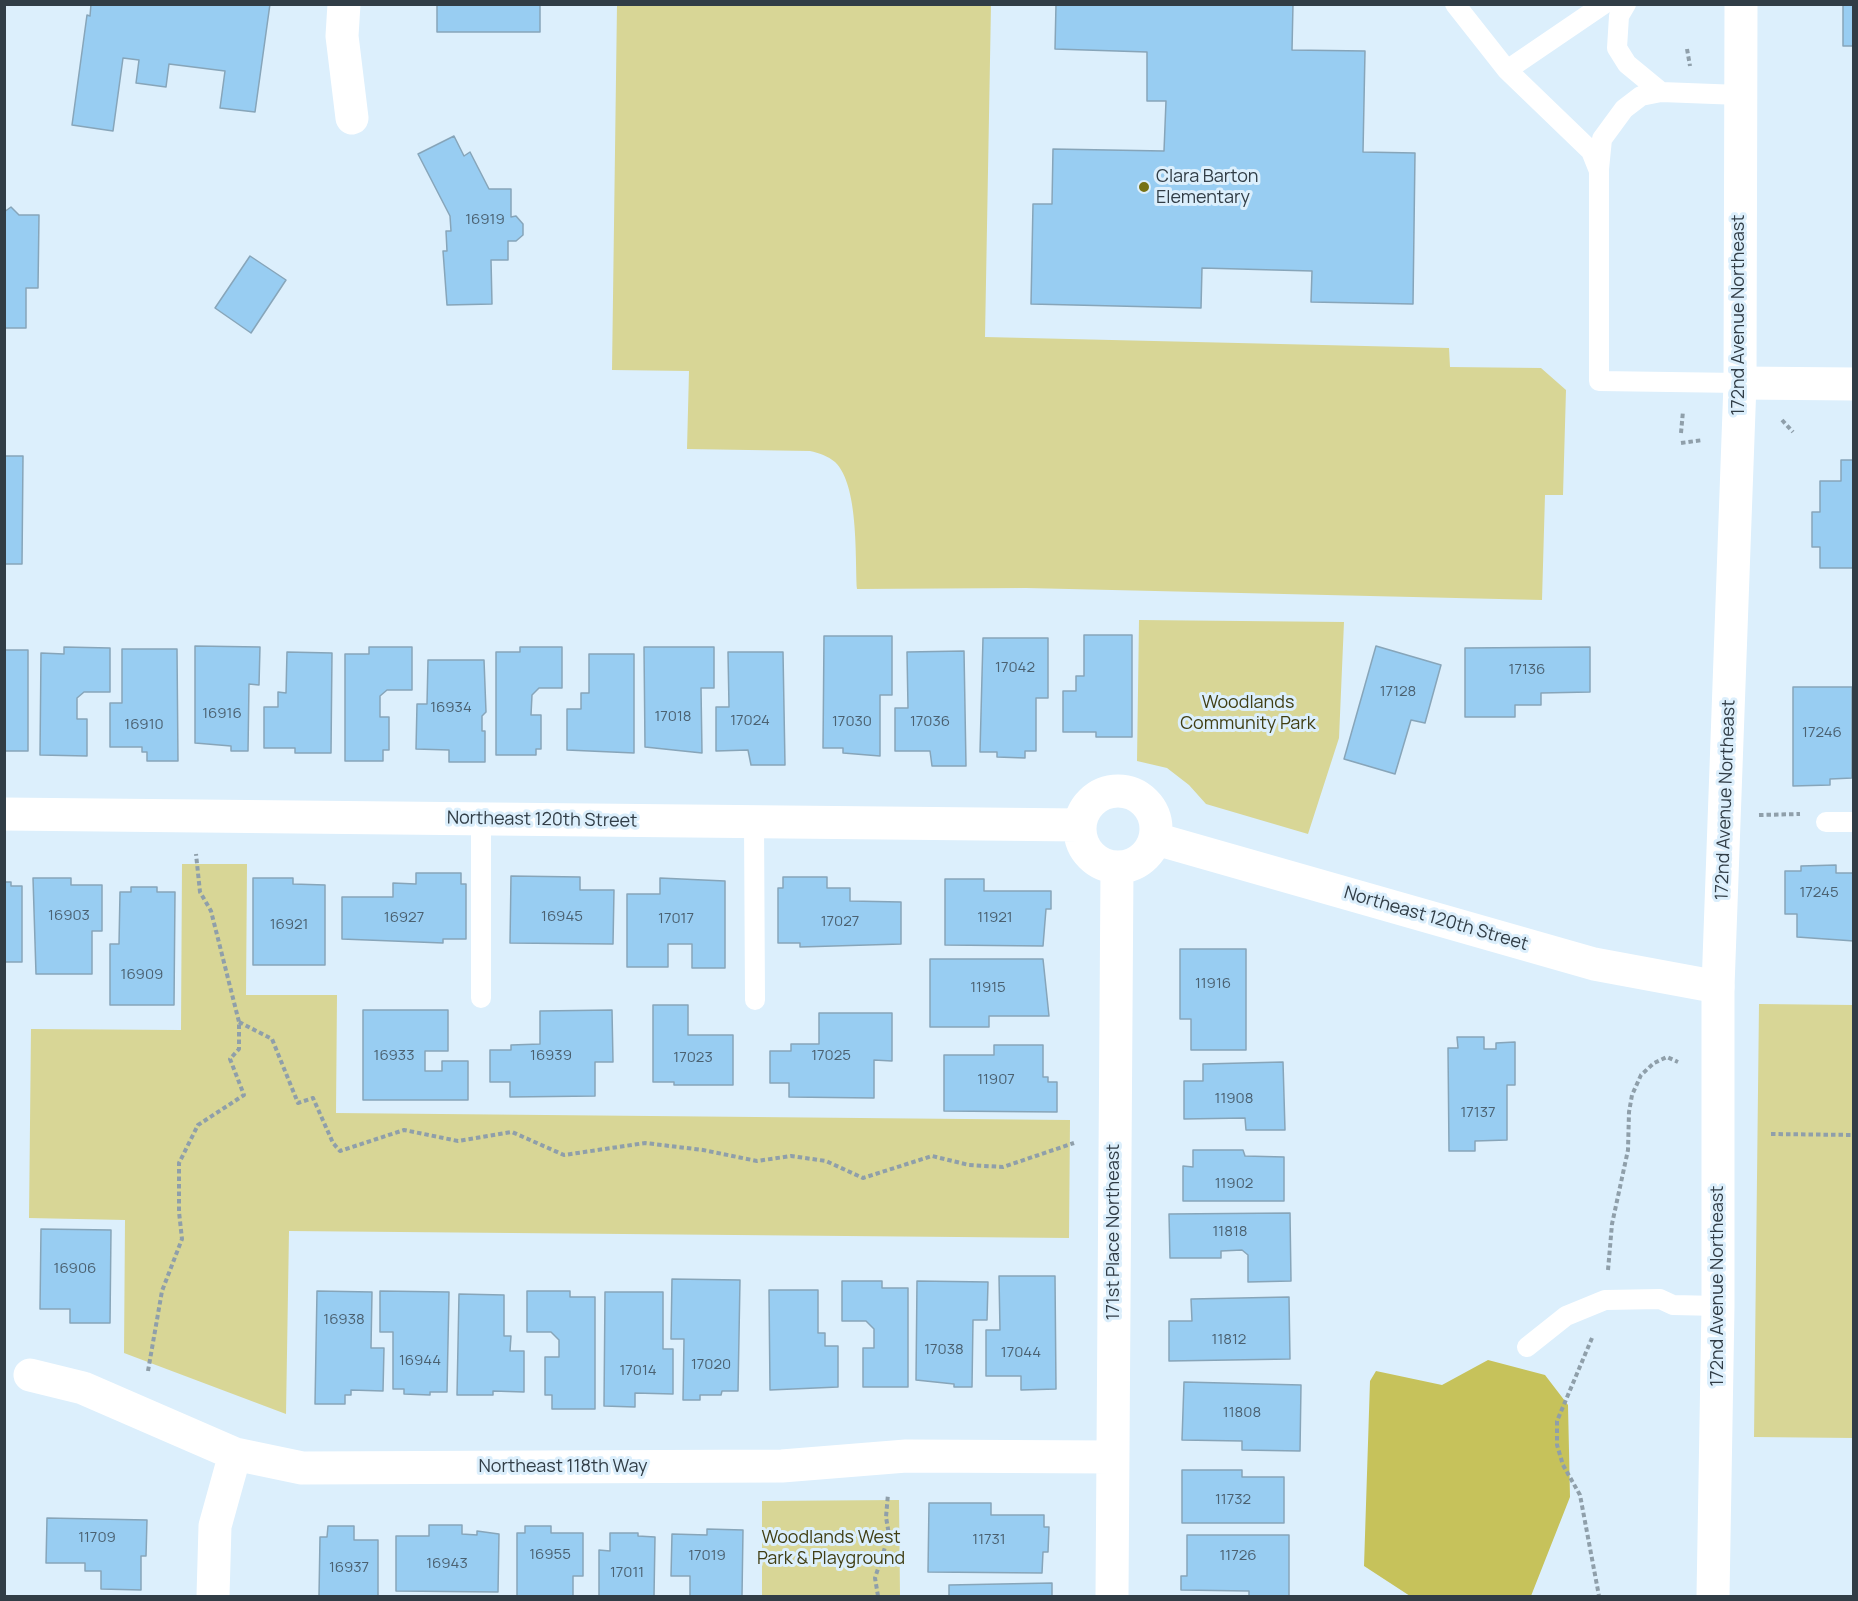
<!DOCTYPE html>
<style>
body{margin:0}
#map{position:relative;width:1858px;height:1601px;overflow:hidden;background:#dceffc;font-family:Manrope,sans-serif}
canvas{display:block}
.frame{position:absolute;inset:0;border:6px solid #313d46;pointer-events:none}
</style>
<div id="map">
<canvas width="1858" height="1601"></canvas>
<div class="frame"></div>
</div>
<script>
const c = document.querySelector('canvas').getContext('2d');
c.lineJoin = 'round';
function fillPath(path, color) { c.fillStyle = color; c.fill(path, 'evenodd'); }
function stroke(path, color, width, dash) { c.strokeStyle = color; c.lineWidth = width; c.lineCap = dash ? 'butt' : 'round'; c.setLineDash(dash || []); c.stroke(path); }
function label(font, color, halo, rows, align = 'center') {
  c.font = font + ' Manrope,sans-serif'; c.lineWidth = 6; c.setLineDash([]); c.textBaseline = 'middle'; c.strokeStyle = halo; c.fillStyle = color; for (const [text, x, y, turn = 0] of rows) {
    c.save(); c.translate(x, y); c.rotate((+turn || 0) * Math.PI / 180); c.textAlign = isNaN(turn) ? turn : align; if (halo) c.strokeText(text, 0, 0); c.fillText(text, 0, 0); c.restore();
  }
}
fillPath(new Path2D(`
 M617 5H991L985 337 1449 348 1450 367 1541 368 1566 390 1563 495H1545L1542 600 1026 588 857 589C855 557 859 485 835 462 828 456 819 453 810 451L687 449 689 371 612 370Z
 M1139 620 1344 622 1339 738 1308 834 1206 804 1189 785 1167 768 1137 761Z
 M182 864H247L246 995H337L336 1113 1070 1120 1069 1238 289 1231 286 1414 124 1353 125 1220 29 1218 31 1029 181 1030Z
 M1759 1004 1853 1005V1438L1754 1437Z
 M899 1500 900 1596H762V1501Z`), '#d8d696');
fillPath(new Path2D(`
 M1488 1360 1545 1375 1568 1405 1570 1497 1531 1596H1410L1364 1566 1370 1381 1376 1371 1442 1385Z`), '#c6c25b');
const building = new Path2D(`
 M91 4H270L255 112 220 108 225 71 169 64 166 87 136 83 139 60 123 58 113 131 72 125 87 15 90 16Z
 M437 4H540V32H437Z
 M1056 4H1293L1292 50 1365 51 1363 152 1415 153 1413 304 1311 302 1312 271 1202 268 1201 308 1031 304 1033 204H1052L1053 149 1164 151 1166 101H1147V52L1055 49Z
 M1843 4H1854V46H1843Z
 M454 136 464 156 470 152 489 189H511V217L516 216 523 224V235L516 241H508V260H491L492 304 447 305 443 251H447L446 231H451L450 216 418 154Z
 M11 207 19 215H39L38 288H26V328H4V212Z
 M250 256 286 280 251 333 215 308Z
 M4 456H23L22 564H4Z
 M1841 460H1854V568H1820V547H1812V512H1820V481H1841Z
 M1084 635H1132V737H1096V732H1063V691H1076V676H1084Z
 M824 636H892V695H880V756L843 753V748H823Z
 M983 638H1048V698H1036V751H1025V758L997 757V752H980Z
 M195 646 260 647 259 685 249 684 248 751H231V746L195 743Z
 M1376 646 1441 665 1425 723 1411 720 1395 774 1344 759Z
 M64 647 110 648V692H84L77 698V719H87V756L40 755 41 653 64 654Z
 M369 647H412V690H387L380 696V717H389V750H383V761H345V654H369Z
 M520 647H562V688H539L532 695 531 715H541V749H536V755H496V652H520Z
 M644 647H714V688H701L702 753 645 747Z
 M1590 647V692L1541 693V705H1515V717H1465V648Z
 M122 649H177L178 761H147V752H142V747H110V703H122Z
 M4 650H28V751H4Z
 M964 651 966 766H932L930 751H895V708H908L907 652Z
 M287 652 332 653 331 753H295V748H264V707H278V692L286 693Z
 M728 652H783L785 765H751L748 750 716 751V707H729Z
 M589 654H634V753L567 750V709H581V693H589Z
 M428 660H484L486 712 482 716V731H485V762H449V750L416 749 417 704H427Z
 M1793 687H1852V778L1830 779V785L1793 786Z
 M1836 865V873H1854V941L1797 937V914H1785V871H1801V866Z
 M416 873H461V884H466V939H443V943L342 939V897H393V883L416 884Z
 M511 876 580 877V890H614L613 944 510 943Z
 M783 877H827V888H850V901L901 902V944L800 947V943H778V888H783Z
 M33 878H71V885H102V931H92V974H36Z
 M253 878H293V884L325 885V965H253Z
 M660 878 725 881V968H692V944H668V967H627V894H660Z
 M945 879H984V891H1051V909H1046L1043 946 945 945Z
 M4 882H11V886H22V962H4Z
 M131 887H157V892H175L174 1005H110V944H119L120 892H131Z
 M1180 949H1246V1050H1191V1019H1180Z
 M930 959H1043L1049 1016H989V1027H930Z
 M653 1005H688V1035H733V1085H674V1082H653Z
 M363 1010H448V1051H425V1071H442V1061H468V1100H363Z
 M612 1010 613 1062H595V1096L510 1097V1082H490V1050H511V1045L540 1044V1011Z
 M819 1013H892V1061L874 1060V1098L789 1097V1083H770V1051H791V1044H819Z
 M1457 1037H1484V1049H1496V1043L1515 1042V1085H1507V1140L1475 1141V1151H1449L1448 1048H1458Z
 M994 1045H1043V1077H1048V1082H1057V1112L944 1111V1055H994Z
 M1283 1062 1285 1130H1246L1245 1118 1184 1119V1081H1203V1064Z
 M1193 1150H1243L1245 1156 1284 1157V1201H1183V1166L1193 1167Z
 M1290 1213 1291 1281 1248 1282V1255L1242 1250 1221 1251V1258H1170L1169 1214Z
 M41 1229 111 1230 110 1323H70V1309H40Z
 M999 1276H1055L1056 1389 1021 1390V1376H986V1330H1000Z
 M672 1279 740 1280 738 1391H722L721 1395H700V1400H683L684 1339H671Z
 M842 1281H882V1288H908V1387H863V1348H874V1329L866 1321H842Z
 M917 1281 988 1282 987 1320H973L972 1387H954V1384L916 1380Z
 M769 1290H818V1333H825V1346H838V1387L770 1390Z
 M317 1291 372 1292 371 1348H384L383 1391 351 1390V1395H345V1404H315Z
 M380 1291 449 1292 447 1392H430V1395L404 1394V1389H393V1332H380Z
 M527 1291H570V1297H595V1409H552V1395H545V1357H559V1340L551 1332H527Z
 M605 1292H663V1349H673V1394L635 1393V1407L604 1406Z
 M459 1294 504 1295V1336H511L510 1351H524V1392L493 1391V1395H457Z
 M1289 1297 1290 1359 1169 1361V1321H1192L1191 1299Z
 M1184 1382 1301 1385 1300 1451 1242 1450V1441L1182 1440Z
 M1182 1470H1242V1477H1284V1523H1182Z
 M929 1503H991V1515H1044V1527H1049L1048 1552H1043L1042 1573 928 1572Z
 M47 1518 147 1520 146 1556H141V1590L101 1589V1571H85V1563H46Z
 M429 1525H462V1534L477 1535V1531L499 1534 498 1592 396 1591V1536H429Z
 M328 1526H354V1540H378V1596H319L320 1537H327Z
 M525 1526H551V1533H583V1576H573V1596H517V1533H525Z
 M707 1529 743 1530 742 1596H690V1576H671L672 1534 707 1535Z
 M610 1533H638V1536L655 1537 654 1596H588H599V1550L610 1551Z
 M1187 1535H1289V1596H1249V1591L1181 1590V1576H1187Z
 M1052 1583V1596H949V1585Z`);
fillPath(building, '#98cdf2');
stroke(building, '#87a5b9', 1.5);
stroke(new Path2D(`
 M1687 49 1690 66
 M1782 420 1793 432
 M1681 433 1683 411
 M1681 443 1703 440
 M1759 815 1800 814
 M239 1022 272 1039 298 1103 313 1098 333 1143 340 1151 404 1130 458 1141 512 1132 564 1155 645 1143 703 1150 757 1161 791 1156 826 1161 863 1178 932 1156 969 1165 1003 1167 1074 1143
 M1771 1134 1854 1135
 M1608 1270 1612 1224 1628 1150 1629 1112 1632 1095 1641 1075 1654 1063 1667 1057 1678 1062
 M1592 1338 1557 1421V1445L1563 1465 1580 1495 1599 1596
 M148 1371 162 1291 182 1239 179 1212V1163L198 1125 244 1095 230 1059 239 1049V1022L211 911 200 892 196 854
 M878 1596 875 1578 889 1535 886 1517 888 1494`), '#8f9faa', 4, [4.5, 3]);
stroke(new Path2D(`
 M1455 4 1507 70 1591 151 1599 171V381L1740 383
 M1626 4 1619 16 1617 48 1627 64 1661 92 1740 95
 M1507 70 1604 4
 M1599 169 1602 139 1624 109 1641 96 1661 92
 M754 822 755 1000
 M1826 822H1854
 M481 998V819
 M1527 1347 1566 1316 1605 1300 1660 1299 1673 1305 1718 1306`), '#fff', 20);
stroke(new Path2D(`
 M344 4 342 36 352 118
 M1740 383 1854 384
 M1080 829a38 38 0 1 1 76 0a38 38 0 1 1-76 0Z
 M4 814 1080 825
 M1156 839 1594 964 1718 987
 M30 1375 83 1388 235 1454 302 1468 782 1466 906 1456 1113 1457
 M213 1596 215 1526 235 1454
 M1112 1596 1117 868`), '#fff', 33);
stroke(new Path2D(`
 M1713 1596 1718 1306V987L1740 383 1741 4`), '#fff', 33);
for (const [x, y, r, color] of [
 [1144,187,6,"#777215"]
]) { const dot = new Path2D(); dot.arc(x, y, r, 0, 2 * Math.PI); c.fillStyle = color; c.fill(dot); stroke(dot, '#dceffc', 2); }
label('15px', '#4b6171', null, [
 ["16919",485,220],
 ["17042",1015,668],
 ["17136",1527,670],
 ["17128",1398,692],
 ["16934",451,708],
 ["16916",222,714],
 ["17018",673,717],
 ["17024",750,721],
 ["17030",852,722],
 ["17036",930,722],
 ["16910",144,725],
 ["17246",1822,733],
 ["17245",1819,893],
 ["16903",69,916],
 ["16945",562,917],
 ["16927",404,918],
 ["11921",995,918],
 ["17017",676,919],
 ["17027",840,922],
 ["16921",289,925],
 ["16909",142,975],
 ["11916",1213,984],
 ["11915",988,988],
 ["16933",394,1056],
 ["16939",551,1056],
 ["17025",831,1056],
 ["17023",693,1058],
 ["11907",996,1080],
 ["11908",1234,1099],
 ["17137",1478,1113],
 ["11902",1234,1184],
 ["11818",1230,1232],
 ["16906",75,1269],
 ["16938",344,1320],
 ["11812",1229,1340],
 ["17038",944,1350],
 ["17044",1021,1353],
 ["16944",420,1361],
 ["17020",711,1365],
 ["17014",638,1371],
 ["11808",1242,1413],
 ["11732",1233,1500],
 ["11709",97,1538],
 ["11731",989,1540],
 ["16955",550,1555],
 ["17019",707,1556],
 ["11726",1238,1556],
 ["16943",447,1564],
 ["16937",349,1568],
 ["17011",627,1573]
]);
label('18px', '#313d46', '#dceffc', [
 ["Clara Barton",1156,177],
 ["Elementary",1156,198]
], 'left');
label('18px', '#313d46', '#dceffc', [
 ["172nd Avenue Northeast",1739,315,-90],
 ["172nd Avenue Northeast",1726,800,-88],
 ["Northeast 120th Street",542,820,1],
 ["Northeast 120th Street",1436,919,16],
 ["171st Place Northeast",1114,1232,-90],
 ["172nd Avenue Northeast",1718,1286,-90],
 ["Northeast 118th Way",563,1467]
]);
label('18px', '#403e13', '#dceffc', [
 ["Woodlands",1248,703],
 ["Community Park",1248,724],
 ["Woodlands West",831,1538],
 ["Park & Playground",831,1559]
]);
</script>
